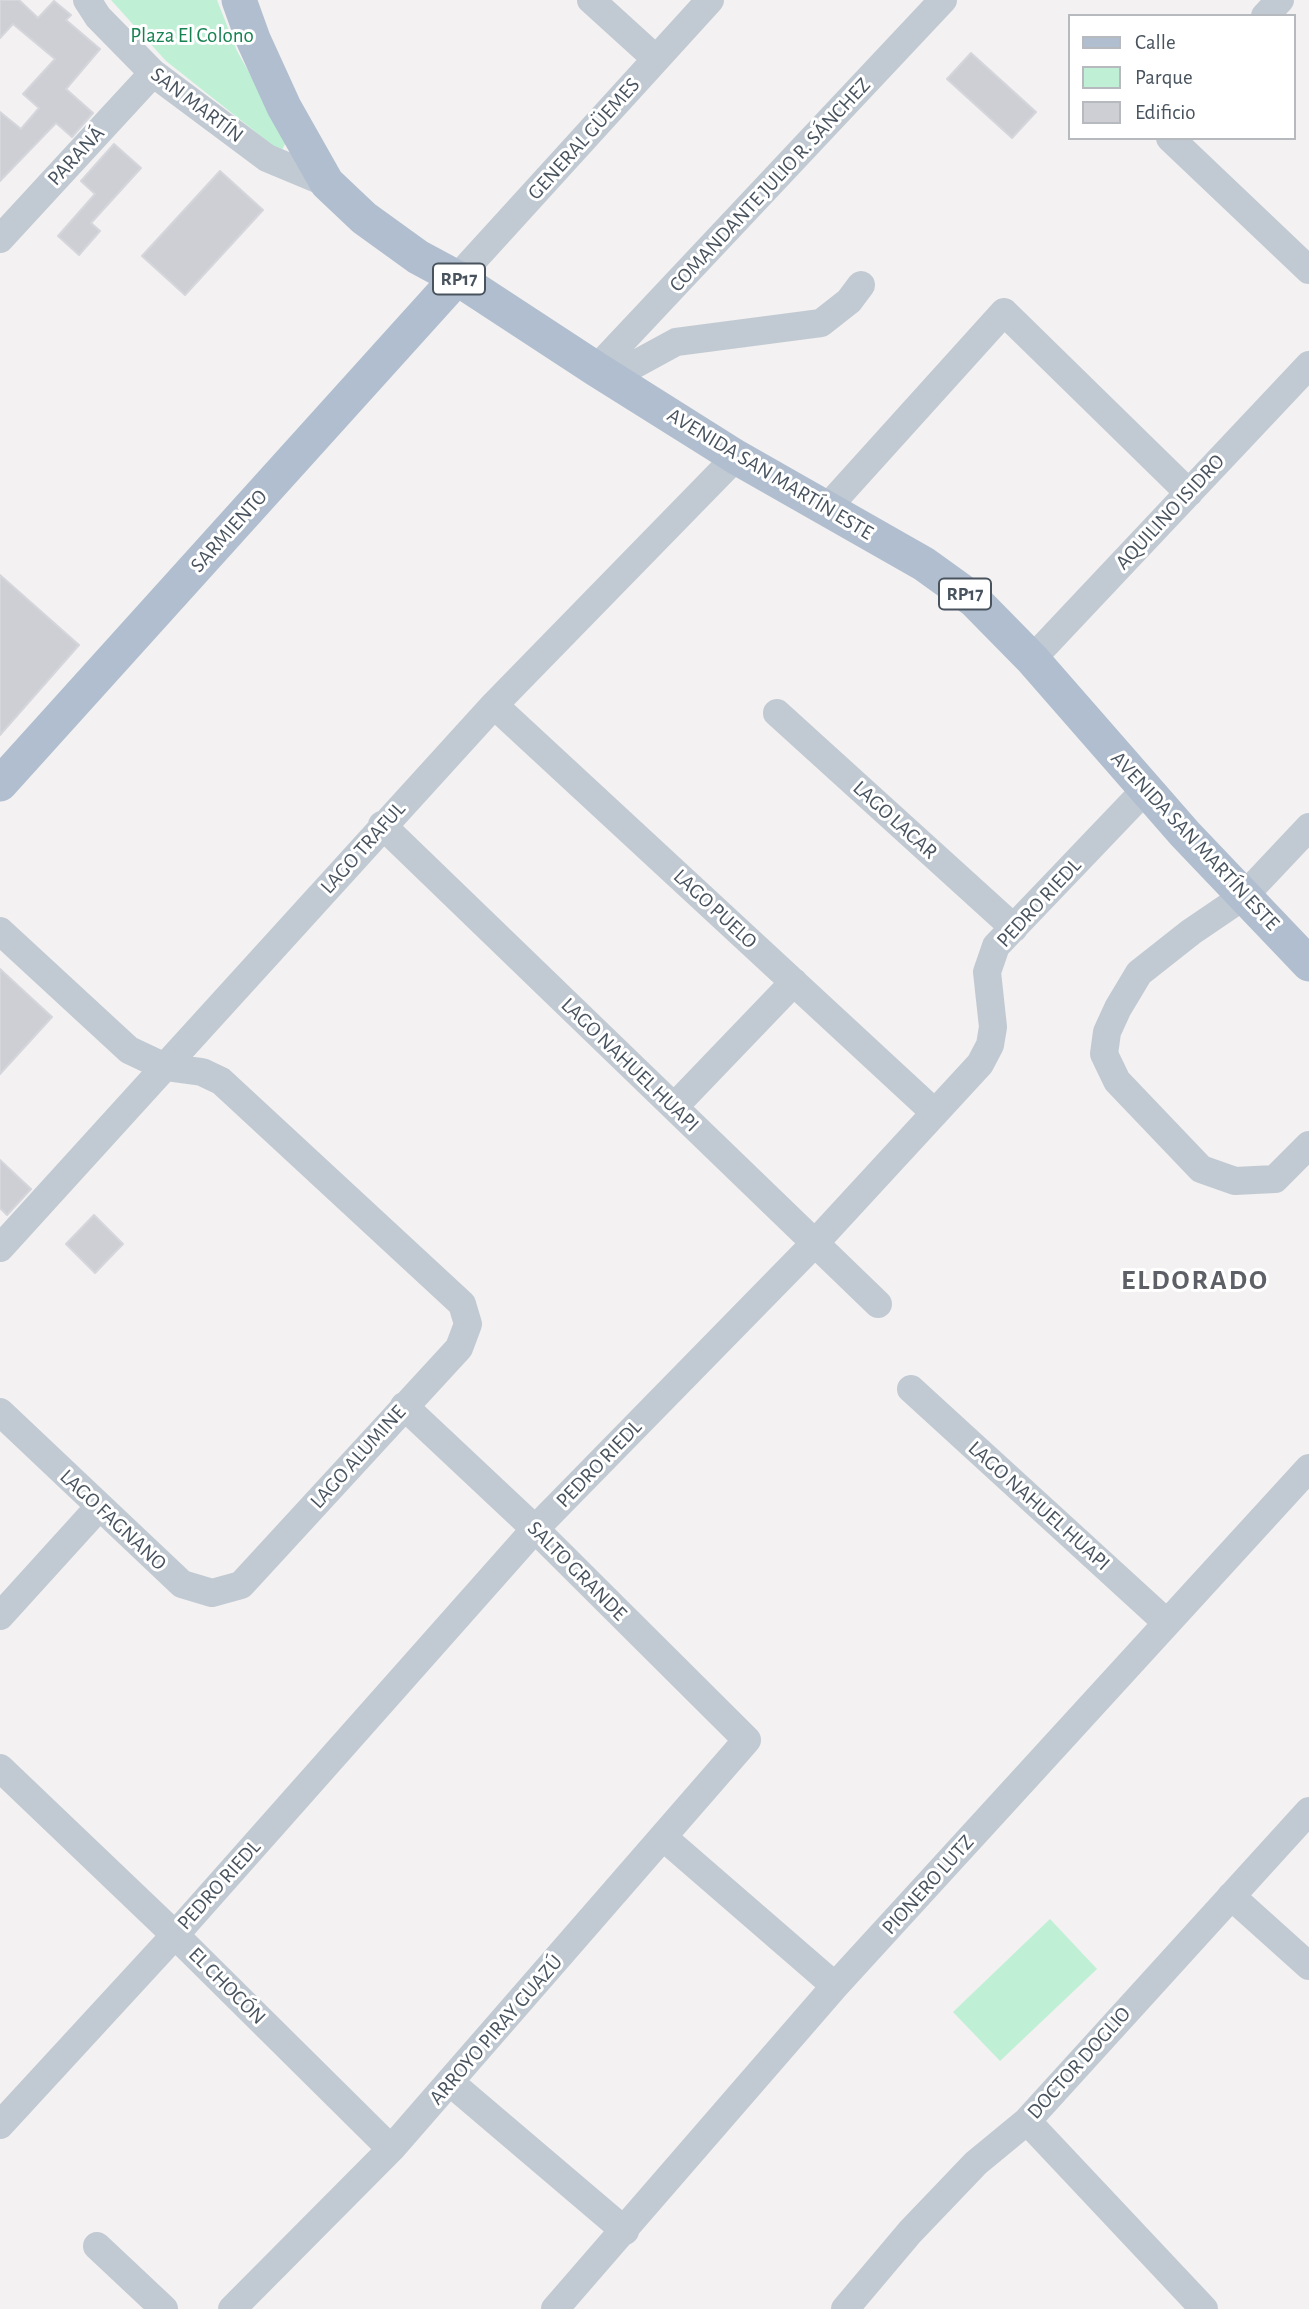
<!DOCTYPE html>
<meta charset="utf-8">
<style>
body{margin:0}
#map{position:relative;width:1309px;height:2309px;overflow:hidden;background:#f3f1f1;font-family:"Alegreya Sans",sans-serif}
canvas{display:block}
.legend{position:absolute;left:1068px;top:14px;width:228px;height:126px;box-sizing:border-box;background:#fff;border:2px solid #b6babf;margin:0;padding:9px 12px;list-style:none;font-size:21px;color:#48535e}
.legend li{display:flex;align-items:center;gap:14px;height:35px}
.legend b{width:35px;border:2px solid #b6babf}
</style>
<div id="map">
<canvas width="1309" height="2309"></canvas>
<ul class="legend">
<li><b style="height:9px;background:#b0becf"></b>Calle</li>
<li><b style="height:19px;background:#bff0d5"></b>Parque</li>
<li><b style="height:19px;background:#cdcfd5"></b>Edificio</li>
</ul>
</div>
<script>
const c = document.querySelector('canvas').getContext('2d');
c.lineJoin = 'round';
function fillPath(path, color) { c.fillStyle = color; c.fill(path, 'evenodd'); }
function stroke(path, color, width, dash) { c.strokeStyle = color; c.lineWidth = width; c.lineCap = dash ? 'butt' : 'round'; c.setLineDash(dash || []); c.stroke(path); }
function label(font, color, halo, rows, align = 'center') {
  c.font = font + ' "Alegreya Sans",sans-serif'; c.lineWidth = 6; c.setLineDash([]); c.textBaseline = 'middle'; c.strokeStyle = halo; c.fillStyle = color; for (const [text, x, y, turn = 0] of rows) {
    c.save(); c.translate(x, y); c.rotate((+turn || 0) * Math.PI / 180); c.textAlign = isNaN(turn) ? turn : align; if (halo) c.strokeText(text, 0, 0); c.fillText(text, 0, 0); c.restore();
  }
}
fillPath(new Path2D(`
 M111 0H217L237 51 287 140 281 152 166 61Z
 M1050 1919 1097 1969 1000 2061 953 2012Z`), '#bff0d5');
const building = new Path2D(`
 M0 0H19L38 18 54 1 71 15 66 20 100 49 66 89 93 113 72 137 56 123 0 181V112L21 129 39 108 23 94 55 59 13 24 0 38Z
 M971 53 1036 112 1012 138 947 79Z
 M114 144 141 168 91 223 100 231 79 255 58 236 95 194 81 181Z
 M220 171 263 210 185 295 142 256Z
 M0 575 79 645 0 735Z
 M0 969 52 1017 0 1074Z
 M0 1160 31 1189 7 1215 0 1208Z
 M94 1215 123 1244 95 1273 66 1244Z`);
fillPath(building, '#cdcfd5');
stroke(building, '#d5d6dc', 2);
stroke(new Path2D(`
 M87 0 98 17 153 73 267 158 327 183
 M591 0 656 59
 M1265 16 1280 0
 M1170 138 1309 270
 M0 239 153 73
 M457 278 710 0
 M596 369 943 0
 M610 378 676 342 821 323 849 301 861 285
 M826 509 1004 312 1189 493
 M1032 659 1309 365
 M494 705 935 1113
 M777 713 1014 928
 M382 825 878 1304
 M1309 827 1244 896 1191 932 1139 973 1118 1008 1107 1032 1104 1054 1117 1081 1201 1169 1235 1181 1275 1179 1309 1145
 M0 931 129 1050 165 1067 202 1072 221 1081 462 1304 468 1324 459 1348 241 1585 212 1593 182 1584 0 1412
 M674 1107 794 982
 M0 1248 494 705 736 457
 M911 1389 1167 1623
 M0 1616 99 1507
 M0 1768 175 1935 391 2149
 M663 1837 835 1986
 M1231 1896 1309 1966
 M451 2083 625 2231
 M1027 2121 1204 2309
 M0 2125 175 1935 535 1529 815 1243 980 1064 990 1045 993 1027 987 972 996 946 1146 789
 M97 2246 164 2309
 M232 2309 391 2149 747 1740 535 1529 404 1406
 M555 2309 835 1986 1309 1468
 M845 2309 910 2232 976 2163 1027 2121 1309 1811`), '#c1cad2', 28);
stroke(new Path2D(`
 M239 0 253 39 284 107 327 183 364 218 418 257 457 278 596 369 736 457 924 564 974 600 1032 659 1185 834 1309 964
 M0 784 457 278`), '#b0becf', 35);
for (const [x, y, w] of [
 [459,279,52],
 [965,594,52]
]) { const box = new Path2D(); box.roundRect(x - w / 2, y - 15.5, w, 31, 5); c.fillStyle = '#fff'; c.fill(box); stroke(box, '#48535e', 2); }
label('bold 19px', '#48535e', null, [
 ["RP17",459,279],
 ["RP17",965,594]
]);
label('21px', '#178251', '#fff', [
 ["Plaza El Colono",192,36]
]);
label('21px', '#48535e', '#fff', [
 ["SAN MARTÍN",197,105,37],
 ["GENERAL GÜEMES",584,139,-48],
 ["PARANÁ",76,156,-47],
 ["COMANDANTE JULIO R. SÁNCHEZ",770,185,-47],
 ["AVENIDA SAN MARTÍN ESTE",770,474,31],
 ["AQUILINO ISIDRO",1170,512,-47],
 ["SARMIENTO",229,531,-48],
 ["LAGO LACAR",895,820,42],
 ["AVENIDA SAN MARTÍN ESTE",1195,841,47],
 ["LAGO TRAFUL",363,848,-48],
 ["PEDRO RIEDL",1039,903,-47],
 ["LAGO PUELO",715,909,43],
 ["LAGO NAHUEL HUAPI",630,1065,44],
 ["LAGO ALUMINE",358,1457,-48],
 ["PEDRO RIEDL",599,1464,-46],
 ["LAGO NAHUEL HUAPI",1039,1506,42],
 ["LAGO FAGNANO",113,1520,43],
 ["SALTO GRANDE",577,1571,45],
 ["PEDRO RIEDL",219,1885,-48],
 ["PIONERO LUTZ",928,1885,-48],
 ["EL CHOCÓN",227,1986,45],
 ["ARROYO PIRAY GUAZÚ",496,2030,-49],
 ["DOCTOR DOGLIO",1079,2063,-48]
]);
c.letterSpacing = '2px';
label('bold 28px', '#5d6066', '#fff', [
 ["ELDORADO",1195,1281]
]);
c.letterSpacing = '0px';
</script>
